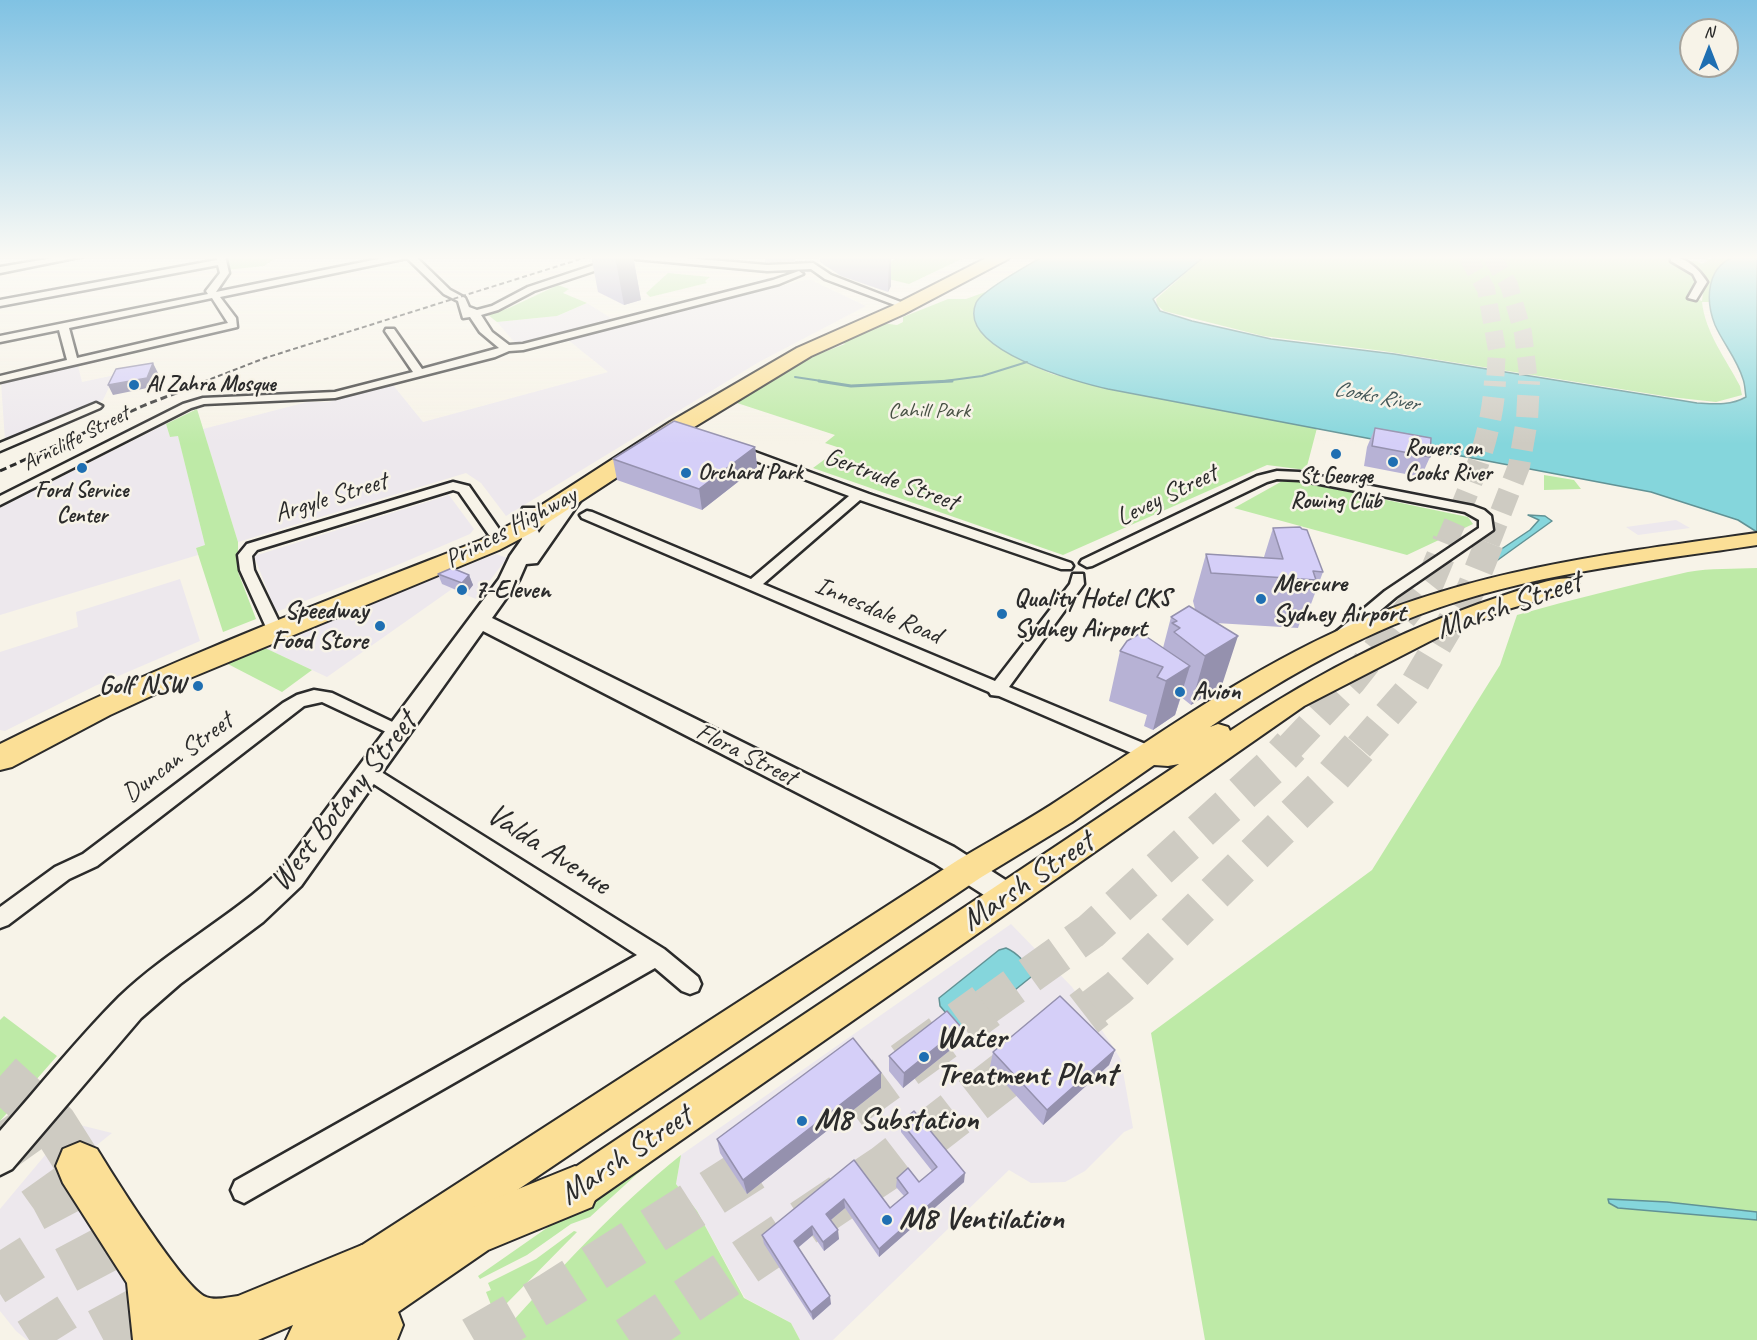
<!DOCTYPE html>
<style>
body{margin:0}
#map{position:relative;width:1757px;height:1340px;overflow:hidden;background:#f7f3e8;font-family:Caveat,sans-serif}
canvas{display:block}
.north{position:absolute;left:1679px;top:18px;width:60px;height:60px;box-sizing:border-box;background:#f7f3e8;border:2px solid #a5a39c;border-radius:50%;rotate:0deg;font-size:16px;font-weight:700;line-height:24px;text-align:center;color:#2b2b2b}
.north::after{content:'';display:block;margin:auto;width:21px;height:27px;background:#1f6fb2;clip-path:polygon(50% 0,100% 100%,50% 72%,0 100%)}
</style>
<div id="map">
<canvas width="1757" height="1340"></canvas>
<div class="north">N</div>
</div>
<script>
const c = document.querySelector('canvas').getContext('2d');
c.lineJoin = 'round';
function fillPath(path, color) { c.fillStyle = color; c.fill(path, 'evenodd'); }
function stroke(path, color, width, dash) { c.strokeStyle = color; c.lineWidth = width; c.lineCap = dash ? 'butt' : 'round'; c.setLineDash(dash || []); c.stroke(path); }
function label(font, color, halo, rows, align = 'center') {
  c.font = font + ' Caveat,sans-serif'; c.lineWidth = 5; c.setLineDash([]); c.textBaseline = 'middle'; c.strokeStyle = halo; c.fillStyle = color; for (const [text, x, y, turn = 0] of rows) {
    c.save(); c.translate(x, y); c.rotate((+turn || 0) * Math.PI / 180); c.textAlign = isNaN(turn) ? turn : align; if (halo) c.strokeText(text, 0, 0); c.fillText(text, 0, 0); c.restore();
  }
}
fillPath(new Path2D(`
 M804 280H811L866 306 759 362 506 516 481 483 466 473 238 542 203 429 307 402H328L393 385 423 422 608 372 568 340Z
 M587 303 614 320 516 344 497 322 557 316Z
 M78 366 82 382 115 375 103 400 5 440 1 383Z
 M166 424 170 437 178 435 205 545 196 548 198 555 0 615V508Z
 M449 495 474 529 470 534 395 566 276 612 254 556Z
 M1676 520 1690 528 1638 535 1626 527Z
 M496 554 507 558 476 599 452 589 327 677 263 647Z
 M180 579 200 641 95 686 5 731 0 730V652L78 627 76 612Z
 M1011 924 1072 987 1114 1048 1121 1060 1133 1128 1124 1132 1085 1171 1065 1182 1031 1183 1009 1170 833 1340H800L791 1323 745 1298 697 1211 676 1184 681 1155Z
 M72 1123 112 1133 73 1164 136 1280 149 1340H27L16 1331 0 1311V1209Z`), '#ede8ed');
fillPath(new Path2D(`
 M221 256H273V260L264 266 225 270Z
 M904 256H968L909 284 884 278 870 270Z
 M1205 256H1664L1693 272 1697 280 1689 296 1702 301 1705 275 1686 261H1696L1702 264 1708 261 1704 259 1738 256C1720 266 1709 281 1709 302H1702C1705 332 1726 359 1740 386L1742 395 1716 402 1670 397 1383 351 1263 336 1164 311 1157 305 1156 299Z
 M668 273 710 277 705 281 707 283 650 297 646 293Z
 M558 285 569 289 563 293 587 303 557 316 497 322 488 315 509 308Z
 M988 291 978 300 1026 363 1052 374 1108 389 1317 428 1306 470 1267 465 1063 555 813 468 840 448 825 443 835 435 734 402 814 352H824L845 344 841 342 881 323 897 325 903 322V317L948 299H966Z
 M197 409 238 542V572L256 619 223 632 196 548 205 545 178 436 170 437 166 424Z
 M1544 475 1574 480 1581 489 1544 490Z
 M1286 479 1468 517 1473 524 1407 555 1234 508Z
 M1757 568V1340H1205L1151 1033 1372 870 1500 665 1517 615C1574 599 1630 585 1688 572 1710 568 1735 569 1757 568Z
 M263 647 312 670 282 692 224 662Z
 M4 1016 57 1056 0 1121V1020Z
 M670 1142 673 1144 671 1148 637 1174 590 1217 571 1224 527 1255 480 1279 478 1276Z
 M681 1155 676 1184 697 1211 744 1298 791 1323 800 1340H505L502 1333C559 1270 615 1208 681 1155Z
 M574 1231 577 1232 504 1306 493 1310 486 1292 491 1290 488 1283 536 1259Z`), '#beeaa7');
const water = new Path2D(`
 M1044 256H1205L1153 299 1160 311 1192 321 1271 339 1394 354 1697 403C1714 404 1730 406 1746 397 1745 391 1745 384 1743 379 1737 359 1723 343 1715 325 1705 300 1706 264 1738 256 1744 255 1751 256 1757 256V532L1738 520 1651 492 1108 389C1080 383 956 350 976 303 981 291 1030 264 1044 256Z
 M1528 515 1545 516 1552 521 1495 562 1488 558 1530 530 1539 520Z
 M1006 948C1016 952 1031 966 1031 977L969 1027 959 1028 940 1006 939 998 999 950Z
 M1608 1199 1667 1202 1757 1212V1220L1618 1208 1609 1203Z`);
fillPath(water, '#85d6dc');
stroke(water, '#619295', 1.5);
stroke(new Path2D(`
 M795 377 828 382
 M937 382 982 376 1027 362`), '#619295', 2);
stroke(new Path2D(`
 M819 381 851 386 952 381`), '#619295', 3);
stroke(new Path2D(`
 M1467 256 1486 289 1497 350 1495 382
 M1491 256 1509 285 1523 333 1529 382`), '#cecbc2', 18, [18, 9]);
stroke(new Path2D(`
 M1446 543C1469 490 1492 439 1495 381
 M1489 543 1519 466 1527 420 1529 381`), '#cecbc2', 22, [22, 11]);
stroke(new Path2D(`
 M1290 747 1352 681 1430 582 1447 541
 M1359 747 1415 683 1471 589 1490 541`), '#cecbc2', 29, [29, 14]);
stroke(new Path2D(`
 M984 1008 1091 931 1272 766 1291 746
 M1092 1008 1118 988 1328 782 1360 746`), '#cecbc2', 37, [37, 19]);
stroke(new Path2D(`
 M0 1076 54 1125 80 1166
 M848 1106 986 1006
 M0 1121 54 1197 130 1340
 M0 1250 57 1340
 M474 1340 552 1295 770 1156
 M629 1340 885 1168 1094 1006`), '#cecbc2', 47, [47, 23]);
const street = new Path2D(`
 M65 256H84L0 273V267Z
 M217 256H225L229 273 216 292 393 256H415L450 290 465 298 469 307 477 310 492 306 528 287 612 259H618V263L534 291 498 310 481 315 492 332 509 345 523 344 773 280 799 271 803 274 779 284 523 350 509 351 495 357 335 398 204 404 191 408 0 505V496L183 404 203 398 335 392 413 372 385 331 386 329H394L422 369 499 348 480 332 470 317 463 318 458 301 444 294 407 258 220 297 236 318 237 327 0 382V376L67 360 59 330 0 342V336L208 294 206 291 220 273 218 265 0 306V300L217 260ZM212 298 228 323 77 358 69 328Z
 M632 256H664L767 265 813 263 831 275 911 306 903 308 825 279 811 269 767 271 636 259Z
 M1671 257C1685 256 1700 270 1707 282L1696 300 1688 298 1697 282 1693 274 1671 261Z
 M96 403 102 406 100 408 0 451V443Z
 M736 445 869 494 1071 563 1073 566 1071 569H1061L860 500 763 584 995 681 1070 584 1073 574H1083L1084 584 1009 687 1155 748 1158 753 1155 758 1149 760 1143 758 999 696 991 695 989 692 582 518 580 515 587 511 592 512 751 579 849 496 732 452 730 449Z
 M1277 471 1299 472 1473 506 1484 510 1491 516 1493 530 1396 597 1343 642 1337 643 1329 638 1385 591 1479 528V520L1465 512 1299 480 1277 479 1267 482 1092 566 1087 567 1080 563 1082 560 1257 476Z
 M453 482 469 486 501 532 499 535H489L459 492 453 490 257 550 252 556 254 570 284 632 276 637 270 636 240 570 238 555 247 544Z
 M314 690 332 693 405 728 408 732 405 736 399 738 322 702 304 706 97 866 69 879 8 925 0 928V907L55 867 83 854 283 703 297 695Z
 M370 765 664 949 698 977 701 984 698 991 690 994 682 991 655 968 244 1203 235 1199 231 1190 235 1181 637 955 363 777 361 772 363 767Z`);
const secondary = new Path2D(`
 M576 489 582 490 585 494 537 563 526 564 519 580 492 618 954 847 1018 888 1022 896 1018 904 1008 908 998 904 934 863 483 631 301 886 263 922 180 984 141 1018 12 1169 0 1175V1131C39 1087 77 1039 119 997 169 949 231 918 281 870L499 579 510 556 522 539 516 522 523 508H537L539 512 534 522 539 533 570 490Z`);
const primary = new Path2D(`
 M1757 533V545C1644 562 1526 574 1418 615 1344 643 1276 683 1210 727L1218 724 1228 727 1230 731C1318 672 1413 624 1514 592 1532 586 1558 575 1576 579L1579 584 1576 589 1505 610 1436 638 1304 706 581 1210 567 1216 553 1210 547 1196 553 1182 1179 764 1168 766 1154 765 1072 822 980 878 369 1290 354 1297 339 1290 332 1275 339 1260 958 860C993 839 1029 820 1063 797 1158 735 1250 668 1355 623 1482 568 1621 552 1757 533Z`);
const highway = new Path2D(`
 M990 256H1010L1008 259 904 314 811 356 686 432 535 531 499 550 190 678 110 715 12 767 0 770V744C157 665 318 604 481 540L517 521 670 422 797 348 892 306Z
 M80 1142 97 1149C113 1175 184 1289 206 1297 216 1301 228 1297 238 1296L362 1245 380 1252 384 1261 454 1215 575 1166 592 1173 599 1190 592 1207 488 1250 398 1312 403 1325 397 1340H286L293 1325 258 1340H133L127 1283 63 1183 56 1166 63 1149Z`);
stroke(street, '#2b2b2b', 5);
stroke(secondary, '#2b2b2b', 5);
stroke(primary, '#2b2b2b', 4);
stroke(highway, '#2b2b2b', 4);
fillPath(street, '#f7f3e8');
fillPath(secondary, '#f7f3e8');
fillPath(primary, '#fbdf96');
fillPath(highway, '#fbdf96');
stroke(new Path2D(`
 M203 382 265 358 590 256`), '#2b2b2b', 2, [5, 3]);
stroke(new Path2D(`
 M0 471 145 405 207 381`), '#2b2b2b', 3, [7, 4]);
fillPath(new Path2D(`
 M591 256H633L641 300 624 305 598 292Z
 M765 256H795V262H765Z
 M819 256H891V286L888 292 841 276 820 262Z
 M1375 428 1430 457 1421 477 1364 466 1367 447Z
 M755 447 757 467 702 510 617 480 613 459Z
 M1273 528 1323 572 1305 620 1301 619 1298 628 1216 623 1222 685 1191 705 1181 697 1175 715 1153 730 1144 726 1147 715 1109 701 1120 651 1163 648 1171 617 1195 609 1193 601 1206 554 1264 557Z
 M438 574 469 575 473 585 466 594 442 584Z
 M959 1043 903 1088 889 1071V1056Z
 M1115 1050 1109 1065 1043 1125 990 1067 993 1052Z
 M881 1088 747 1194 720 1153 717 1139Z
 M901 1122 964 1182 879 1257 845 1208 831 1220 839 1239 824 1251 813 1235 798 1248 831 1304 813 1320 764 1244 762 1235 854 1160 890 1208 904 1196 896 1187 897 1178 919 1182 932 1171 901 1132Z`), '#b7b2d5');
fillPath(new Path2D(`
 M615 256H633L641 300 624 305Z
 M889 256H891V286L888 292Z
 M153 363 158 373 152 387 113 395 108 385Z
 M755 447 757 467 702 510 699 489Z
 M469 575 473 585 466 594 462 583Z
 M1238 636 1222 685 1191 705 1205 656Z
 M1190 666 1175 715 1153 730 1166 681Z
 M961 1027 959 1043 903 1088 904 1073Z
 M1115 1050 1109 1065 1043 1125 1047 1110Z
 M881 1073V1088L747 1194 743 1180Z
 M965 1173 964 1182 879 1257V1249Z
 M844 1199 845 1208 827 1223 826 1214Z
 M812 1226 813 1235 795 1250 794 1241Z
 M838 1230 839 1239 824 1251 823 1242Z
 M830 1296 831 1304 813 1320 811 1312Z`), '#9591ae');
const building = new Path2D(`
 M153 363 147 378 108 385 116 369Z
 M674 421 755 447 699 489 613 459Z
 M1375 428 1431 438 1430 457 1372 446Z
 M1300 527 1302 529 1307 530 1323 572 1313 571 1316 580 1211 573 1206 554 1283 559 1273 528Z
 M452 568 469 575 462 583 438 574Z
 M1189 606 1238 636 1205 656 1174 632 1180 628 1172 623 1177 621 1171 617Z
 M1141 633 1190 666 1166 681 1157 677 1163 667 1120 651 1127 641Z
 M1060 996 1115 1050 1047 1110 993 1052Z
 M947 1011 961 1027 904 1073 889 1056Z
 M853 1038 881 1073 743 1180 717 1139Z
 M914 1111 965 1173 879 1249 844 1199 826 1214 838 1230 823 1242 812 1226 794 1241 830 1296 811 1312 762 1235 854 1160 890 1208 908 1193 897 1178 908 1168 919 1182 937 1167 901 1122Z`);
fillPath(building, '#d5cff8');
stroke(building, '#9591ae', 1.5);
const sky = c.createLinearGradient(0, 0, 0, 444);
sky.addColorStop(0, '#80c2e3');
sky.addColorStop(0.58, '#fbfaf5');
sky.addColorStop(1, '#fbfaf500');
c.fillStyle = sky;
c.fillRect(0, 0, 1757, 444);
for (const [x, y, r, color] of [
 [134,385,6,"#1f6fb2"],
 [1336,454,6,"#1f6fb2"],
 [1393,462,6,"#1f6fb2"],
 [82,468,6,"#1f6fb2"],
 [686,473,6,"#1f6fb2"],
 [462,590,6,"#1f6fb2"],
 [1261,599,6,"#1f6fb2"],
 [1002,614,6,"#1f6fb2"],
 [380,626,6,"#1f6fb2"],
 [198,686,6,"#1f6fb2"],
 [1180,692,6,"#1f6fb2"],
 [924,1057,6,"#1f6fb2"],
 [802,1121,6,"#1f6fb2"],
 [887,1220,6,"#1f6fb2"]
]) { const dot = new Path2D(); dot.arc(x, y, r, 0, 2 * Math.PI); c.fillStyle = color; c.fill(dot); stroke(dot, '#f7f3e8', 2); }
label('bold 22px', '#2b2b2b', '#f7f3e8', [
 ["Al Zahra Mosque",146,385],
 ["Rowers on",1405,449],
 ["Cooks River",1405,474],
 ["Orchard Park",698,473],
 ["St George",1336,477,"center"],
 ["Rowing Club",1336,502,"center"],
 ["Ford Service",82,491,"center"],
 ["Center",82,516,"center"]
], 'left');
label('italic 22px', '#425657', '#f7f3e8', [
 ["Cooks River",1376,397,11]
]);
label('22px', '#485144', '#f7f3e8', [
 ["Cahill Park",929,411]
]);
label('22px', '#2b2b2b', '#f7f3e8', [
 ["Arncliffe Street",76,439,-27]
]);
label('26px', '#2b2b2b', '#f7f3e8', [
 ["Gertrude Street",891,480,20],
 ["Levey Street",1167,496,-26],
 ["Argyle Street",331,498,-17],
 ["Princes Highway",511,528,-28],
 ["Innesdale Road",878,611,23],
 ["Flora Street",746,755,27],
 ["Duncan Street",178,758,-37]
]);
label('bold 26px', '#2b2b2b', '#f7f3e8', [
 ["Mercure",1273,584],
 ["Sydney Airport",1273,614],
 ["7-Eleven",474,590],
 ["Quality Hotel CKS",1014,599],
 ["Sydney Airport",1014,629],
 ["Speedway",368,611,"right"],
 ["Food Store",368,641,"right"],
 ["Golf NSW",186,686,"right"],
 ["Avion",1192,692]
], 'left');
label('32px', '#2b2b2b', '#f7f3e8', [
 ["Marsh Street",1509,606,-19],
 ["West Botany Street",344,802,-52],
 ["Valda Avenue",548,850,33],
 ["Marsh Street",1028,882,-34],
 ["Marsh Street",626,1156,-34]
]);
label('bold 32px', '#2b2b2b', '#f7f3e8', [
 ["Water",936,1039],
 ["Treatment Plant",936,1076],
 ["M8 Substation",814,1121],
 ["M8 Ventilation",899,1220]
], 'left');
</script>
